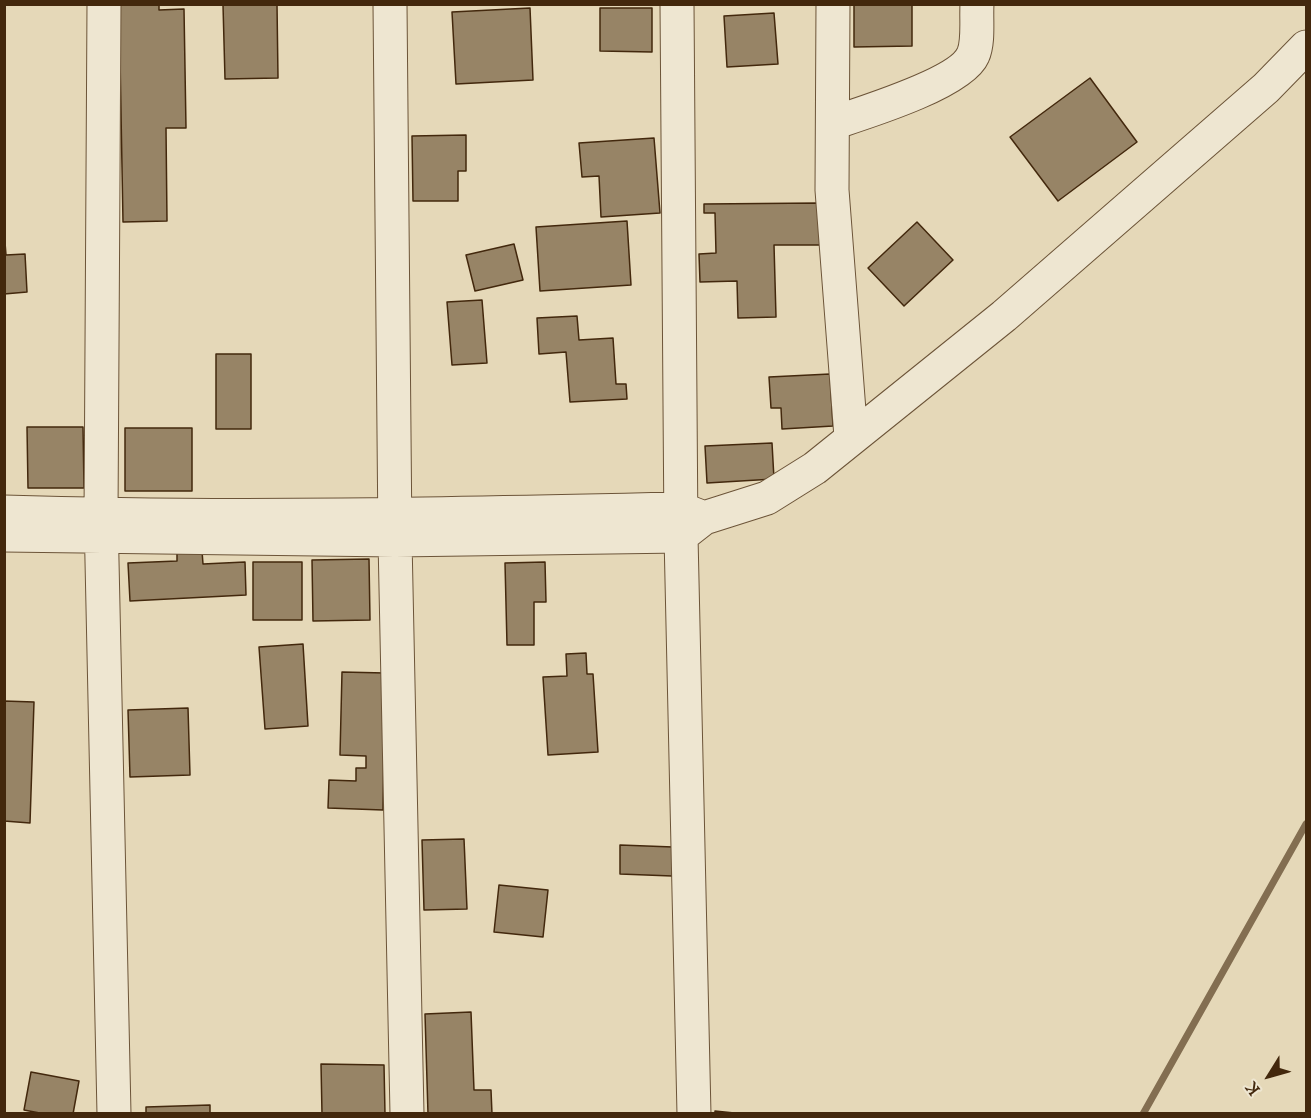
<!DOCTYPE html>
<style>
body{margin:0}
#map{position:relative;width:1311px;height:1118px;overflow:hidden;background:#e5d8b8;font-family:"Sorts Mill Goudy",serif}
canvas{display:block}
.frame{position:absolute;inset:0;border:6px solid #43280d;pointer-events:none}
.north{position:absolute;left:1239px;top:1046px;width:60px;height:60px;-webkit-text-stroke:4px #eee6d1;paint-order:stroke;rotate:233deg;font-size:16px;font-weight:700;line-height:24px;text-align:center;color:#43280d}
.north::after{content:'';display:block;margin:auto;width:21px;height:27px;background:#43280d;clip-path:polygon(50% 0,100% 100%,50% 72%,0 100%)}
</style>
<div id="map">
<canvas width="1311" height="1118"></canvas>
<div class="frame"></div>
<div class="north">K</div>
</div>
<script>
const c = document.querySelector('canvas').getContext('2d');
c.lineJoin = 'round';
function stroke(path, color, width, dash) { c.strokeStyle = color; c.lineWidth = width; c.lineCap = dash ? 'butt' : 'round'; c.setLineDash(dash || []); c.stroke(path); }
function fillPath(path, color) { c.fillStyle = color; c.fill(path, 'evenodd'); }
stroke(new Path2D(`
 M1143 1114 1306 824`), '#836e51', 7);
const building = new Path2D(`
 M119 4H159V10L184 9 186 128H166L167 221 123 222Z
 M277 4 278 78 225 79 223 5Z
 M854 4H912V46L854 47Z
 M530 8 533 80 456 84 452 12Z
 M600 8H652V52L600 51Z
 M774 13 778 64 727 67 724 16Z
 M1090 78 1137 142 1058 201 1010 137Z
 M466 135V171H458V201H413L412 136Z
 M654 138 660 213 601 217 599 176 582 177 579 143Z
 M819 203 820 245H774L776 317 738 318 737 281 700 282 699 254 716 253 715 213H704V204Z
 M627 221 631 285 540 291 536 227Z
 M917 222 953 260 904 306 868 268Z
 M4 230 6 255 25 254 27 292 4 294Z
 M514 244 523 280 475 291 466 255Z
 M482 300 487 363 452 365 447 302Z
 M577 316 579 340 613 338 616 384H626L627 399 570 402 566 352 539 354 537 318Z
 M216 354H251V429H216Z
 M830 374 833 426 782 429 781 408H771L769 377Z
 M27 427H83L84 488H28Z
 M125 428H192V491H125Z
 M772 443 774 479 707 483 705 446Z
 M202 551 203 564 245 562 246 595 130 601 128 563 177 561V552Z
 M369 559 370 620 313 621 312 560Z
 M253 562H302V620H253Z
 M545 562 546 602H534V645H507L505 563Z
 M303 644 308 726 265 729 259 647Z
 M586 653 587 674H593L598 752 548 755 543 677 567 676 566 654Z
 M342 672 385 673 383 810 328 808 329 780 356 781V768H366V756L340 755Z
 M4 701 34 702 30 823 4 821Z
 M188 708 190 775 130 777 128 710Z
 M464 839 467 909 424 910 422 840Z
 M620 845 673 847 672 876 620 874Z
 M499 885 548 890 543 937 494 932Z
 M471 1012 474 1090H491L492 1114H428L425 1014Z
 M321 1064 384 1065 385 1114H322Z
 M31 1072 79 1081 73 1114H45L24 1110Z
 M210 1105V1114H146V1107Z
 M715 1111 744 1114H715Z`);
fillPath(building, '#978466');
stroke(building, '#43280d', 1.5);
const minor = new Path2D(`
 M104 4 101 515 114 1114
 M390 4 395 540 407 1114
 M677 4 681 536 694 1114
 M833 4 832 190 851 437
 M833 123C863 113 961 83 973 55 979 42 976 19 977 4
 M4 512C230 519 455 514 681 509L699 516
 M4 535 395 540 681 536 704 518 767 498 815 468 1004 316 1266 88 1306 47`);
stroke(minor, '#6c5438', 35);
stroke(minor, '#eee6d1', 33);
</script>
